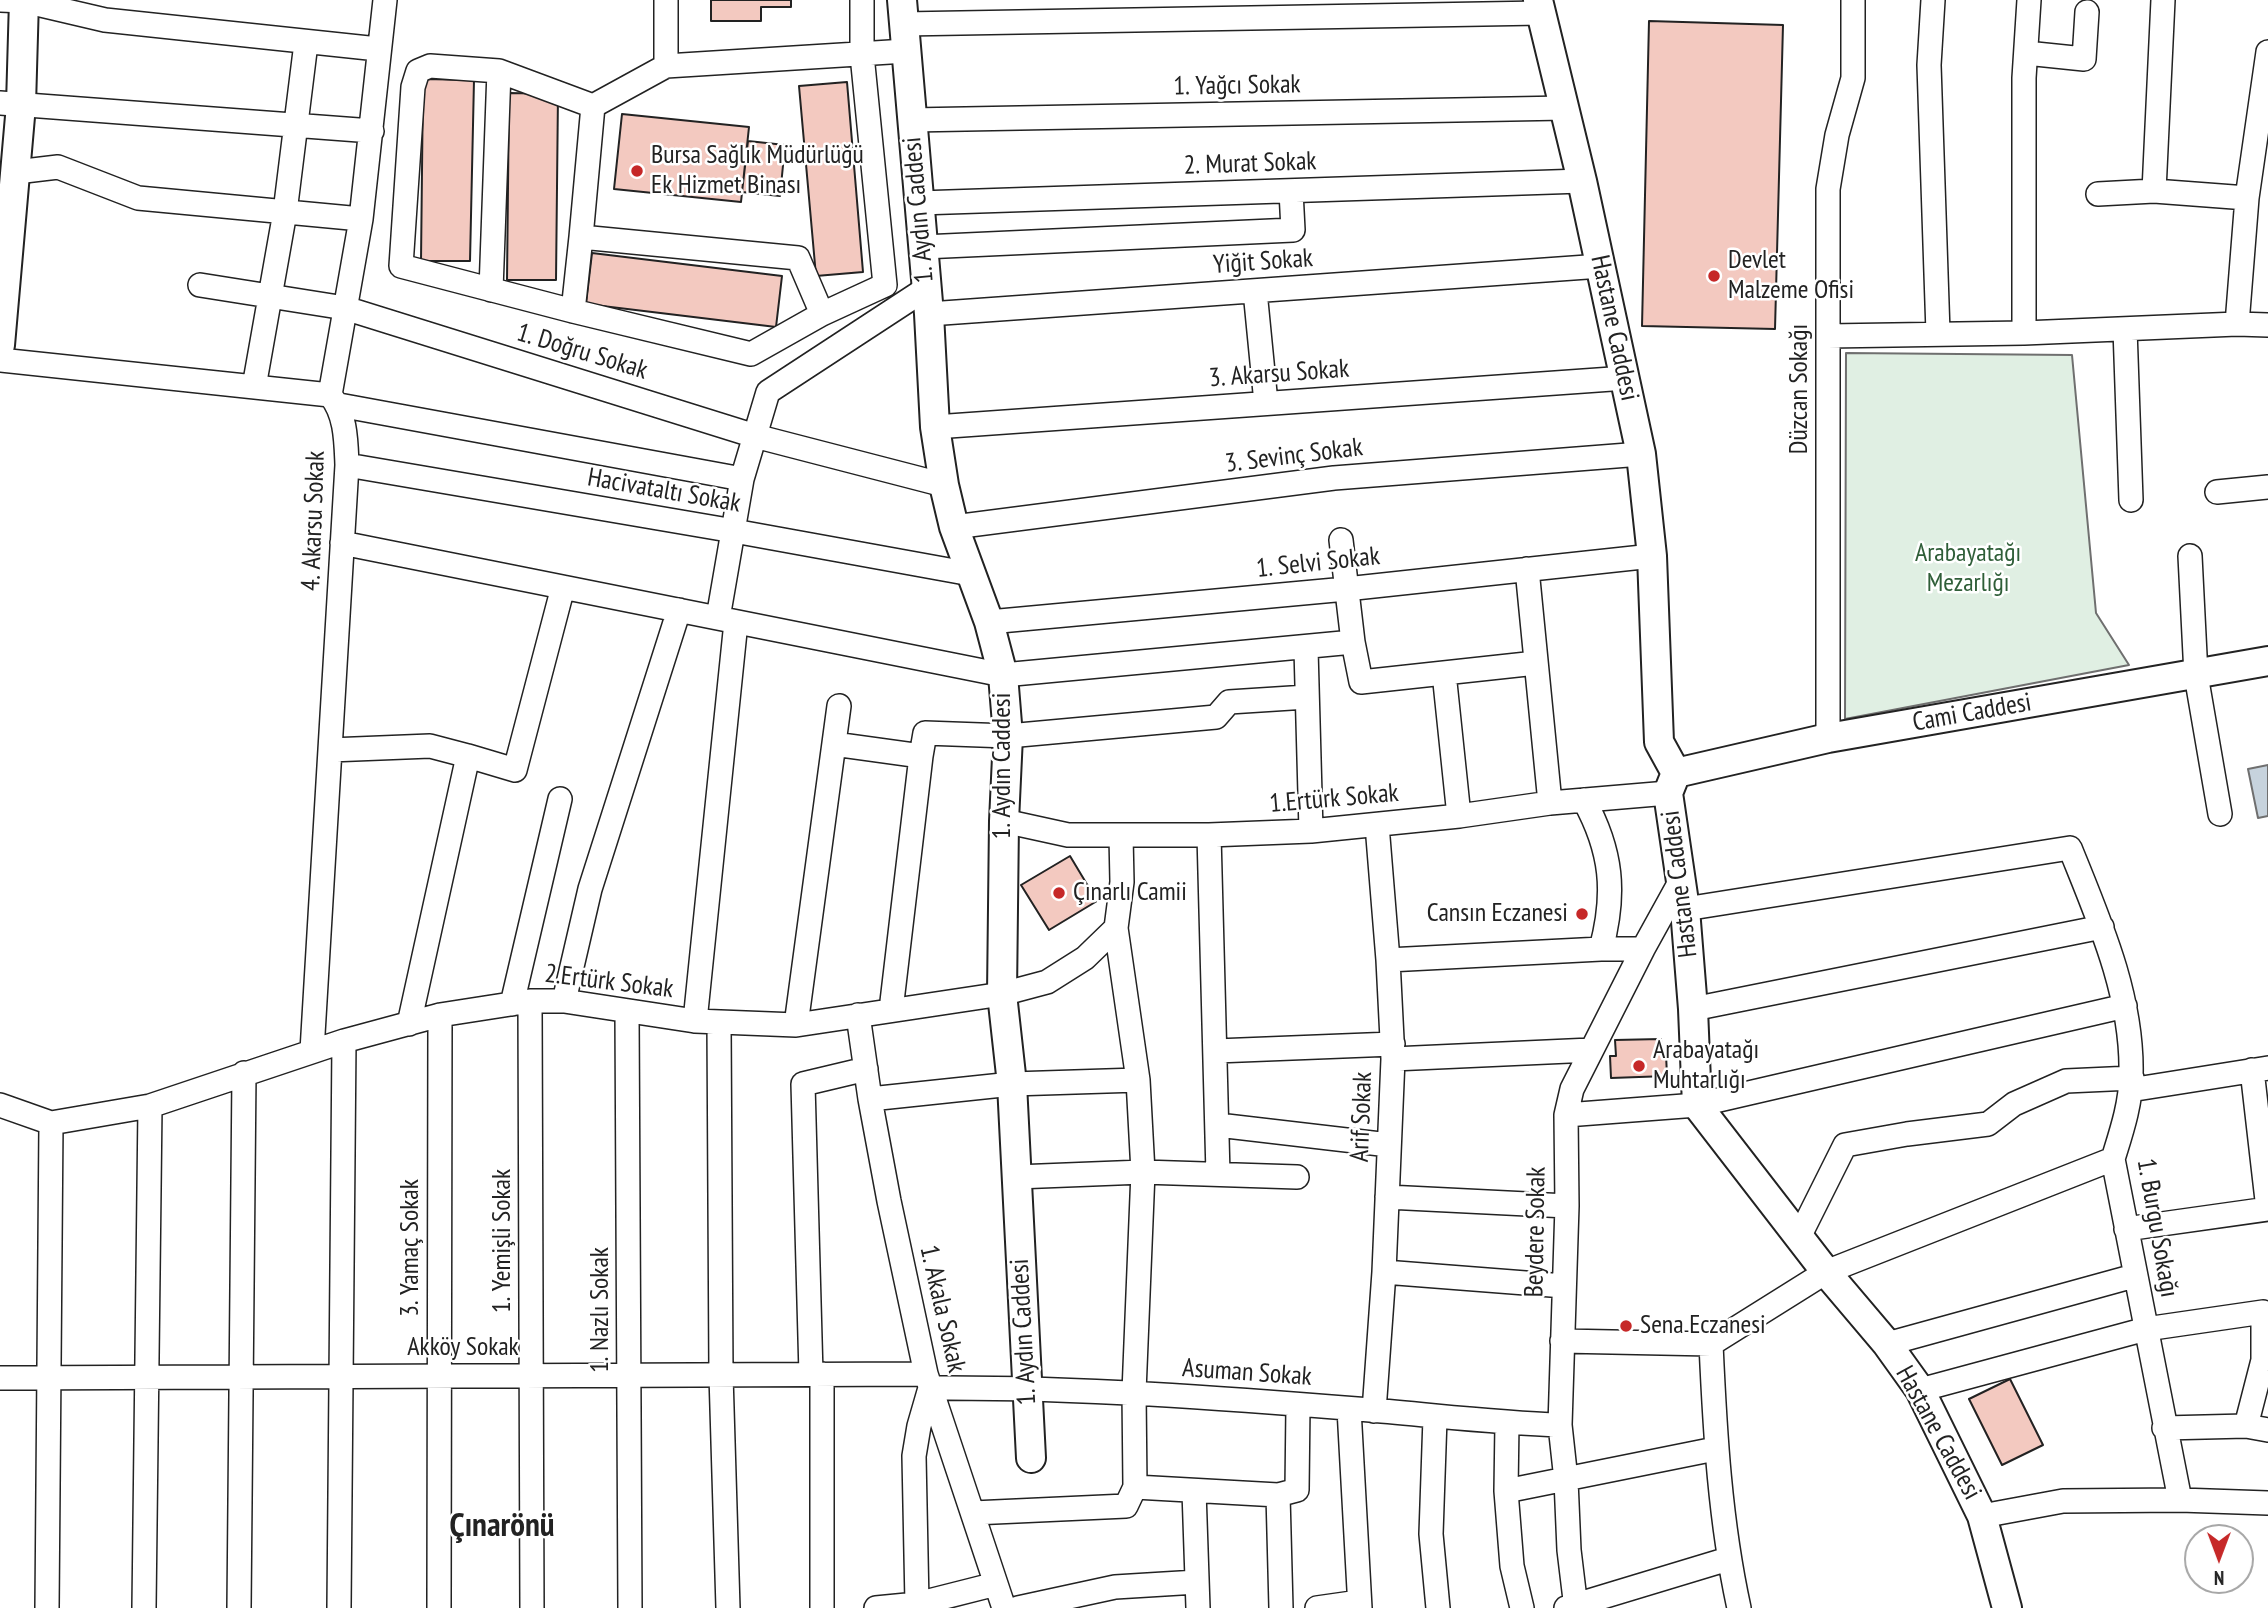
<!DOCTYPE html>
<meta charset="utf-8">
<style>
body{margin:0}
#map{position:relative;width:2268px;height:1608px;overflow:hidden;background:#fff;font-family:"PT Sans Narrow",sans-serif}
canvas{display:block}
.north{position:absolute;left:2184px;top:1524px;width:70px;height:70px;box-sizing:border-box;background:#fff;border:2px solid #a7a7a7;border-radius:50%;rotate:180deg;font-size:19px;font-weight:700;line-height:28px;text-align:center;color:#222}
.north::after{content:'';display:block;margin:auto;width:24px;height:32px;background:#c62828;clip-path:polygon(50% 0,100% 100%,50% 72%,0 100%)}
</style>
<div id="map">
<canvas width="2268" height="1608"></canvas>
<div class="north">N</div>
</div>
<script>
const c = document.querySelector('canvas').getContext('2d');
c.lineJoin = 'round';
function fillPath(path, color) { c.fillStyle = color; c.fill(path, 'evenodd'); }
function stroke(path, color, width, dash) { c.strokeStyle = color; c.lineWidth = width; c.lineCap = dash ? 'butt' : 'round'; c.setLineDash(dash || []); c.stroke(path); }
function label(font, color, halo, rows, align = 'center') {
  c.font = font + ' "PT Sans Narrow",sans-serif'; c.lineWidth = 5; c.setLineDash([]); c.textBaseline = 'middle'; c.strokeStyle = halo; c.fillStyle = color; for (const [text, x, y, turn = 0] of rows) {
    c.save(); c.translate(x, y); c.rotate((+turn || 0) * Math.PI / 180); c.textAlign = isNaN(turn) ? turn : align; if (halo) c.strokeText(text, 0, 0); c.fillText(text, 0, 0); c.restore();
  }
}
const green = new Path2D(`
 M1846 353 2072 355 2096 613 2129 665 1845 719Z`);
fillPath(green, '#e0efe3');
stroke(green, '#6f6f6f', 2);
const water = new Path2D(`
 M2268 765V816L2258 818 2248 769Z`);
fillPath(water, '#c7d3dd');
stroke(water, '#6f6f6f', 2);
const building = new Path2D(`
 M711 0H791V7H761V21H711Z
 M1649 21 1783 25 1775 329 1642 326Z
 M423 79 474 80 470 261H421Z
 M847 82 863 272 816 276 799 86Z
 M509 93 558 94 556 280H507Z
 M622 114 749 127 741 202 614 189Z
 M748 141 785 145 780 196 742 192Z
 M592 253 782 276 776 327 586 304Z
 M1070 856 1097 901 1049 930 1021 885Z
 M1661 1039 1662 1054H1666L1667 1076 1611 1078 1610 1056H1616L1615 1040Z
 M2010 1379 2043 1445 2002 1465 1969 1399Z`);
fillPath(building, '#f3c9c0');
stroke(building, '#222', 2);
const minor = new Path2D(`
 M0 0 24 1 105 20 378 49
 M666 0V66
 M1933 0 1929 65 1938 333
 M2163 0 2154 191 2247 198
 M903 24 1541 13
 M2026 53 2084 59 2087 12
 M499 71 430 66 418 71 413 87 401 266 573 311 751 354 822 314 885 285 862 55V0
 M0 103 372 131
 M593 106 581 237 798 258 822 314
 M911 120 1565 108
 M16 172 58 167 138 198 361 219
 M2098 194 2154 191
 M919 203 1582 181
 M923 247 1293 230 1291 191
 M200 285 345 308 755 436 944 485
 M491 290 499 71 593 106 666 66 906 51
 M1255 291 1266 403
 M573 311 581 237
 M929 314 1601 266
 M2237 324 2247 198 2268 52
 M2125 329 2131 500
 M2024 333V78L2029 0
 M1828 336 2024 333 2237 324 2268 325
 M0 360 330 395
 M254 387 285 212 306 43
 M339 405 742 479
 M935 427 1626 378
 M347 465 734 531 971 574
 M2217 492 2268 487
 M954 527 1334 478 1641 454
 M342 543 1003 675 1353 642 1341 540
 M2190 556 2196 675 2220 814
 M1527 569 1550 803
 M718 618 742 479 768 392 927 288
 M989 622 1346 589 1652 556
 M1353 642 1361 682 1536 663
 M1306 649 1311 831
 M1444 673 1459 816
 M1828 738V189L1837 135 1853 78V0
 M834 744 921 756 925 733 1008 736 1216 717 1229 702 1307 697
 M330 750 430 746 468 756
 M1584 800C1612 851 1616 893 1601 949
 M1004 821 1068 835H1209L1311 831 1459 816 1550 803 1668 793
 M1209 835 1218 1174
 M1685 909 2070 848C2099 920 2133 996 2131 1075 2131 1104 2121 1133 2113 1159L2180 1500
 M1116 928 1138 1080 1143 1172 1134 1392 1135 1487
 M1388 960 1601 949H1643
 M530 1001 532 1608
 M564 1001 590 889 679 610
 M512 1004 560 799
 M1693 1009 2102 927
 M891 1010 921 756
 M627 1012 630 1608
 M858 1015 870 1099 889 1201 926 1374 1004 1608
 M695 1021 736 622
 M719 1023 721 1375 728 1608
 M409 1024 468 756 515 770 563 587
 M796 1025 839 706
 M312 1051 347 465C346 441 346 414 330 395L361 219 385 0
 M1216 1051 1393 1044
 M1393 1059 1591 1050
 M2130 1090 2268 1068
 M870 1099 1012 1084 1138 1080
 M0 1105 51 1123 150 1106 344 1041 440 1015 530 1001H564L695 1021 796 1025 1002 994 1047 982 1085 958 1116 928 1122 882 1121 836
 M1566 1115 1697 1105 2125 1006
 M1218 1125 1389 1145
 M1016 1177 1143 1172 1297 1177
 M1387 1197 1567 1206
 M2126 1229 2268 1209 2252 1070
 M1799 1237 1845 1145 1907 1134 1988 1124 2014 1104 2066 1081 2132 1078
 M1384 1272 1564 1286
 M1562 1341 1711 1344 1826 1272 2113 1159
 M1711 1344C1715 1433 1720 1521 1739 1608
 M1887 1344 2134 1276
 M811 1374 803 1084 866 1069
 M822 1374V1608
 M0 1378 926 1374
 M1920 1390 2146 1329 2263 1312V1360L2268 1358
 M1349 1409 1360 1608
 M1374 1411 1384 1272 1393 1059 1388 960 1377 825
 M1435 1418 1431 1534 1438 1608
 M1507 1423 1506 1491 1512 1566 1522 1608
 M2246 1426 2263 1360
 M2164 1428 2246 1426 2268 1430
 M1194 1491 1198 1608
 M1506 1491 1715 1449
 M1278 1495 1281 1608
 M973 1513 1126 1506 1135 1487 1278 1495 1297 1490 1298 1406
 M1982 1516 2063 1501 2180 1500 2268 1503
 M917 1604 914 1456 919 1426 930 1388C1077 1387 1223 1398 1370 1410 1433 1415 1496 1423 1560 1425
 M47 1608 51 1123
 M144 1608 150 1106
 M239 1608 244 1073
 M339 1608 344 1041
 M439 1608 440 1015
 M876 1608 917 1604 996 1584
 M1018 1608 1115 1587 1197 1582
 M1317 1608 1359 1602
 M1566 1608 1728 1559
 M1576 1608 1569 1550 1566 1480 1560 1425 1567 1206 1566 1115 1572 1089 1643 949 1680 882`);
const major = new Path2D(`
 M902 0 929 314 935 427 944 485 954 527 989 622 1003 675 1008 736 1004 821 1002 994 1012 1084 1031 1458
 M1538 0 1582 181 1641 454 1652 556 1659 742 1676 773 1668 793 1685 909 1693 1009 1697 1105 1826 1272 1887 1344 1920 1390 1982 1516 2007 1608
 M0 345 21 105 24 0
 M1676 773 1828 738 2268 661`);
stroke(minor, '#222', 26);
stroke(major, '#222', 32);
stroke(minor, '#fff', 23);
stroke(major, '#fff', 28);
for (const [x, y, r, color] of [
 [637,171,7,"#c62828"],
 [1714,276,7,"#c62828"],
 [1059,893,7,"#c62828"],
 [1582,914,7,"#c62828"],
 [1639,1066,7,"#c62828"],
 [1626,1326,7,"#c62828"]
]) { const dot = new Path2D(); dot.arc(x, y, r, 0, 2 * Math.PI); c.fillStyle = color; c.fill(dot); stroke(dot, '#fff', 2.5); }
label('26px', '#222', '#fff', [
 ["1. Yağcı Sokak",1237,86,-1],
 ["2. Murat Sokak",1250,164,-2],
 ["1. Aydın Caddesi",919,210,-95],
 ["Yiğit Sokak",1263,262,-4],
 ["Hastane Caddesi",1614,328,78],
 ["1. Doğru Sokak",582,352,17],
 ["3. Akarsu Sokak",1279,374,-4],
 ["Düzcan Sokağı",1800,389,-90],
 ["3. Sevinç Sokak",1294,456,-7],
 ["Hacivataltı Sokak",664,491,10],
 ["4. Akarsu Sokak",314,521,-88],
 ["1. Selvi Sokak",1318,563,-6],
 ["Cami Caddesi",1972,713,-10],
 ["1. Aydın Caddesi",1003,766,-90],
 ["1.Ertürk Sokak",1334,799,-5],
 ["Hastane Caddesi",1680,884,-97],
 ["2.Ertürk Sokak",609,982,7],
 ["Arif Sokak",1362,1117,-88],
 ["1. Burgu Sokağı",2157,1228,80],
 ["Beydere Sokak",1536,1232,-89],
 ["1. Yemişli Sokak",503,1241,-90],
 ["3. Yamaç Sokak",411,1248,-90],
 ["1. Akala Sokak",942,1309,77],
 ["1. Nazlı Sokak",601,1310,-90],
 ["1. Aydın Caddesi",1024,1332,-93],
 ["Akköy Sokak",463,1348],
 ["Asuman Sokak",1247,1373,4],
 ["Hastane Caddesi",1938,1433,61]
]);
label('26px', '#222', '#fff', [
 ["Bursa Sağlık Müdürlüğü",651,156],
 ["Ek Hizmet Binası",651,186],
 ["Devlet",1728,261],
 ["Malzeme Ofisi",1728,291],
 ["Çınarlı Camii",1073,893],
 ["Cansın Eczanesi",1568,914,"right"],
 ["Arabayatağı",1653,1051],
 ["Muhtarlığı",1653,1081],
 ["Sena Eczanesi",1640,1326]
], 'left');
label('26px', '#2f5e38', '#fff', [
 ["Arabayatağı",1968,554],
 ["Mezarlığı",1968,584]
]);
label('bold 33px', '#222', '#fff', [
 ["Çınarönü",502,1527]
]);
</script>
